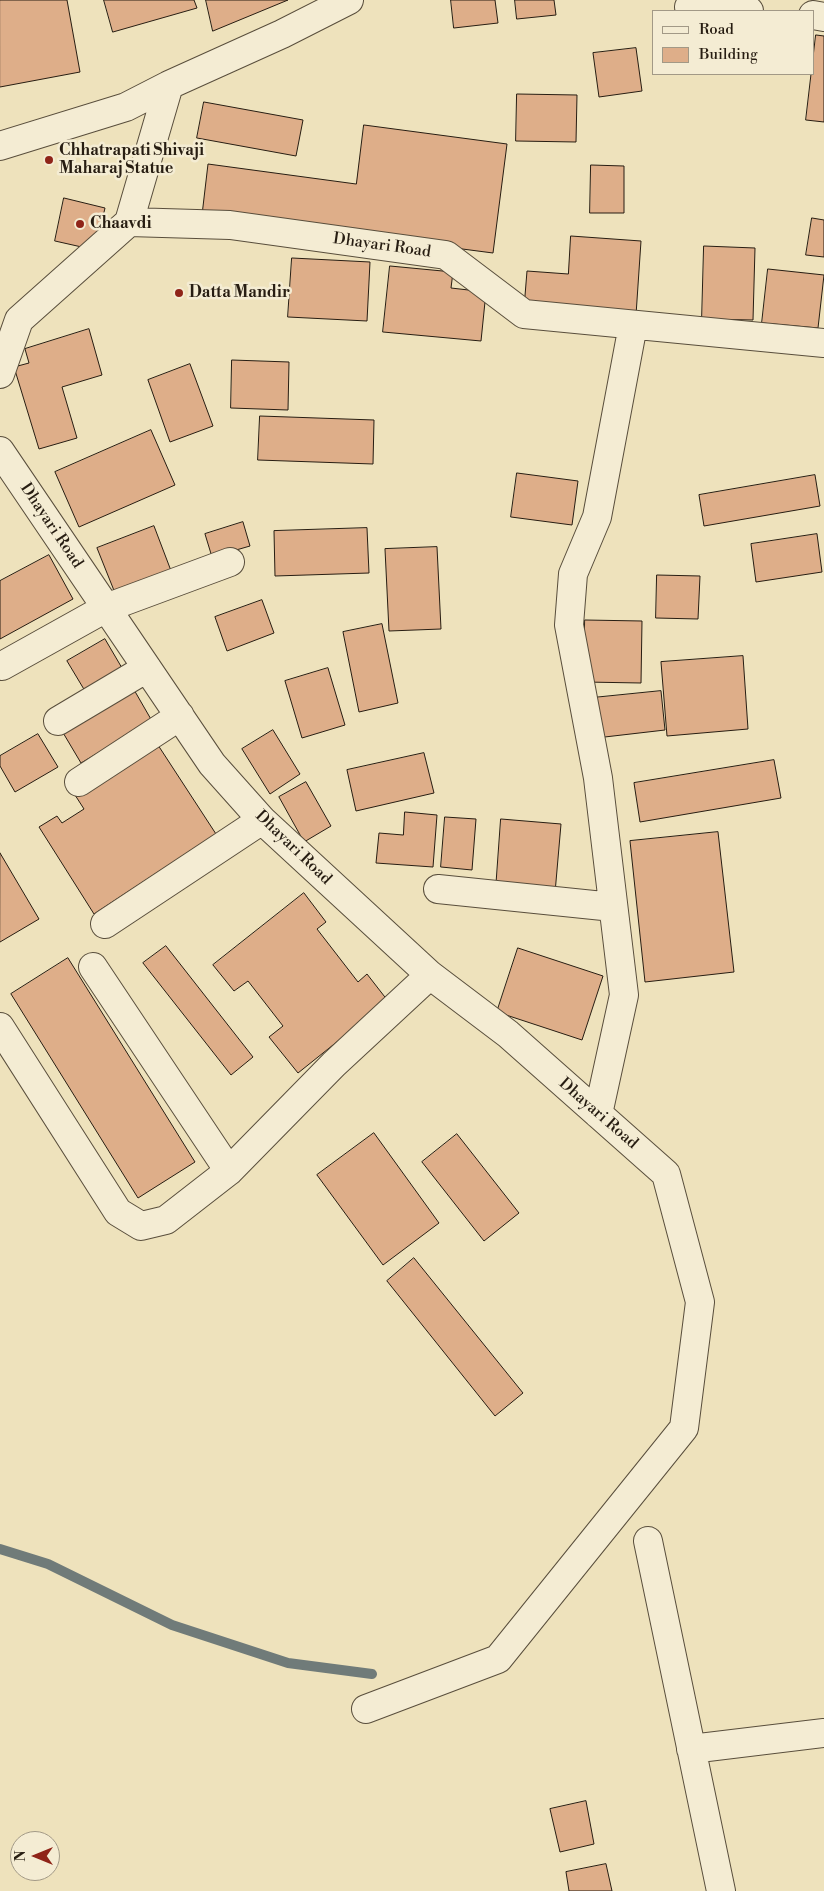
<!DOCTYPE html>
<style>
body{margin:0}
#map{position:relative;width:824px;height:1891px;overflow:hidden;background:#eee2bc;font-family:"Libre Bodoni",serif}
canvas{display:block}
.legend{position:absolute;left:652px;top:10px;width:162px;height:65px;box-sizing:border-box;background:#f4ecd3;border:1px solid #a29986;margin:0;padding:6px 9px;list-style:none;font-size:15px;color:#271d12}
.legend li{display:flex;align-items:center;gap:10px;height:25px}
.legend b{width:25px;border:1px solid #a29986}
.north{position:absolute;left:10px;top:1831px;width:50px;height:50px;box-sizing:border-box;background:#f4ecd3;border:1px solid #a29986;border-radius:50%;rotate:270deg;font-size:14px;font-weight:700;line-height:20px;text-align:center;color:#271d12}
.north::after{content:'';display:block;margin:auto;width:18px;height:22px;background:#8f2418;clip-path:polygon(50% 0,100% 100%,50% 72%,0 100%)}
</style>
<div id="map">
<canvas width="824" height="1891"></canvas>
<ul class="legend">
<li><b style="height:6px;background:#f4ecd3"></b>Road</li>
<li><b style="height:14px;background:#deae89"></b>Building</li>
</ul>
<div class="north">N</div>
</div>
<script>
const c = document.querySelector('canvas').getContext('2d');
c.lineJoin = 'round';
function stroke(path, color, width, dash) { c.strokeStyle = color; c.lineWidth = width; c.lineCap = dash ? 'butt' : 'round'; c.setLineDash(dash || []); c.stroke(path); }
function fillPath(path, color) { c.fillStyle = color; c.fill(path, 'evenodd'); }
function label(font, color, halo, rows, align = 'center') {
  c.font = font + ' "Libre Bodoni",serif'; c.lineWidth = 5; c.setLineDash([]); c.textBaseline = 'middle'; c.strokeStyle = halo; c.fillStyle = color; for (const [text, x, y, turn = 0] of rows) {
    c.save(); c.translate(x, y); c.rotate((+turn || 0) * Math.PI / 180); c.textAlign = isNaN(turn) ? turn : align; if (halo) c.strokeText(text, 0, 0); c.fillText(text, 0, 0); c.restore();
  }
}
stroke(new Path2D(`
 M0 1549 48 1564 172 1625 288 1663 372 1674`), '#707b79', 10);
const building = new Path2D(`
 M0 0H67L80 72 0 87Z
 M104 0H194L197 8 113 32Z
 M206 0H288L213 31Z
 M451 0H495L498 23 454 28Z
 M515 0H554L556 15 517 19Z
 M816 35 824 36V122L806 120Z
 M636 48 642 91 599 97 593 53Z
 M517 94 577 95 576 142 516 141Z
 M204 102 303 120 296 156 197 138Z
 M364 125 507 144 493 253 202 215 208 164 356 184Z
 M591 165 624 166V213H590Z
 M64 198 105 208 95 250 55 241Z
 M812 218 824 220V257L806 255Z
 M571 236 641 241 636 315 524 308 527 271 568 274Z
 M704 246 755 248 753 320 702 319Z
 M292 258 370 262 367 321 288 317Z
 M390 266 453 272 451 288 486 292 481 341 383 332Z
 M768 269 824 275 818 328 762 323Z
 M89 329 102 375 62 387 77 438 39 449 14 367 29 363 25 349Z
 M232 360 289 362 288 410 231 408Z
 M190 364 213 426 170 442 148 380Z
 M260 416 374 420 373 464 258 460Z
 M151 430 175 485 79 527 55 472Z
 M517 473 578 481 572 525 511 517Z
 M815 475 820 506 704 526 699 495Z
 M243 522 250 546 212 557 205 534Z
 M154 526 173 576 117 598 97 548Z
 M367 528 369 573 275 576 274 531Z
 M817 534 822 572 756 582 751 544Z
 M437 547 441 629 389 631 385 549Z
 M49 555 73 599 0 639V581Z
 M657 575 700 576 698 619 656 618Z
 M262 600 274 633 227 651 215 617Z
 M585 620 642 621 641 683 584 682Z
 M382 624 398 703 359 712 343 632Z
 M105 639 122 668 85 691 67 661Z
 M743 656 748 729 667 736 661 662Z
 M328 668 345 725 302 738 285 681Z
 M133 688 152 721 81 763 62 731Z
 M661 691 665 730 596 738 592 698Z
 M273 730 300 774 270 794 242 749Z
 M38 734 58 767 15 792 0 766V756Z
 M156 742 216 834 94 914 39 827 57 816 62 823 84 809 75 795Z
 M424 753 434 793 356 811 347 770Z
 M774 760 781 798 640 822 634 783Z
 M306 782 331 826 304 842 279 797Z
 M405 812 437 815 433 867 376 863 379 833 403 835Z
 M445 817 476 819 472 870 441 867Z
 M501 819 561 824 555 893 496 889Z
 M718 832 734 972 645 982 630 841Z
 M0 853 39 919 0 942Z
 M304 893 326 922 317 929 358 982 367 974 388 1001 298 1073 269 1037 283 1026 248 981 234 991 213 965Z
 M166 946 253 1057 231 1075 143 963Z
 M518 948 603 976 582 1040 497 1012Z
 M68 958 195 1162 138 1198 11 994Z
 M374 1133 439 1223 383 1265 317 1175Z
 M457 1134 519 1213 484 1241 422 1162Z
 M414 1258 523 1393 495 1416 387 1281Z
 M586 1801 594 1844 560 1852 550 1809Z
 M606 1864 612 1891H569L566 1872Z`);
fillPath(building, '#deae89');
stroke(building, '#271d12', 1);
const minor = new Path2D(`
 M689 7 749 11
 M813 15 824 17
 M0 146 126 107 169 85 282 34 349 0
 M129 222 169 85
 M0 374 19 320 129 222 230 225 446 255 524 314 824 343
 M0 451 212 764 262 820 430 975 508 1034 666 1174 700 1302 684 1428 498 1659 366 1709
 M2 666 106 608 230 562
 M58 721 147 668
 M79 782 180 716
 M438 889 613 907
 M105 924 262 820
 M93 967 229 1171
 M0 1027 118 1212 141 1226 166 1220 229 1171 334 1064 430 975
 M598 1114 624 995 598 778 569 625 573 574 597 517 633 325
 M648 1541 721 1891
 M691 1749 824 1733`);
stroke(minor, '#594e3c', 30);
stroke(minor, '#f4ecd3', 28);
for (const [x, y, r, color] of [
 [49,160,5,"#8f2418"],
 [80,224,5,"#8f2418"],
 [179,293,5,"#8f2418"]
]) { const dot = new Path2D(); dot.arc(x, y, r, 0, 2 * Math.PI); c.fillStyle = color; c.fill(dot); stroke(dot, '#f4ecd3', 2); }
label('bold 16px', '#271d12', '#f4ecd3', [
 ["Chhatrapati Shivaji",59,151],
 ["Maharaj Statue",59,169],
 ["Chaavdi",90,224],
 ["Datta Mandir",189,293]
], 'left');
label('16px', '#271d12', '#f4ecd3', [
 ["Dhayari Road",382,246,8],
 ["Dhayari Road",51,526,56],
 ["Dhayari Road",293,848,44],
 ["Dhayari Road",598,1114,41]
]);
</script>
